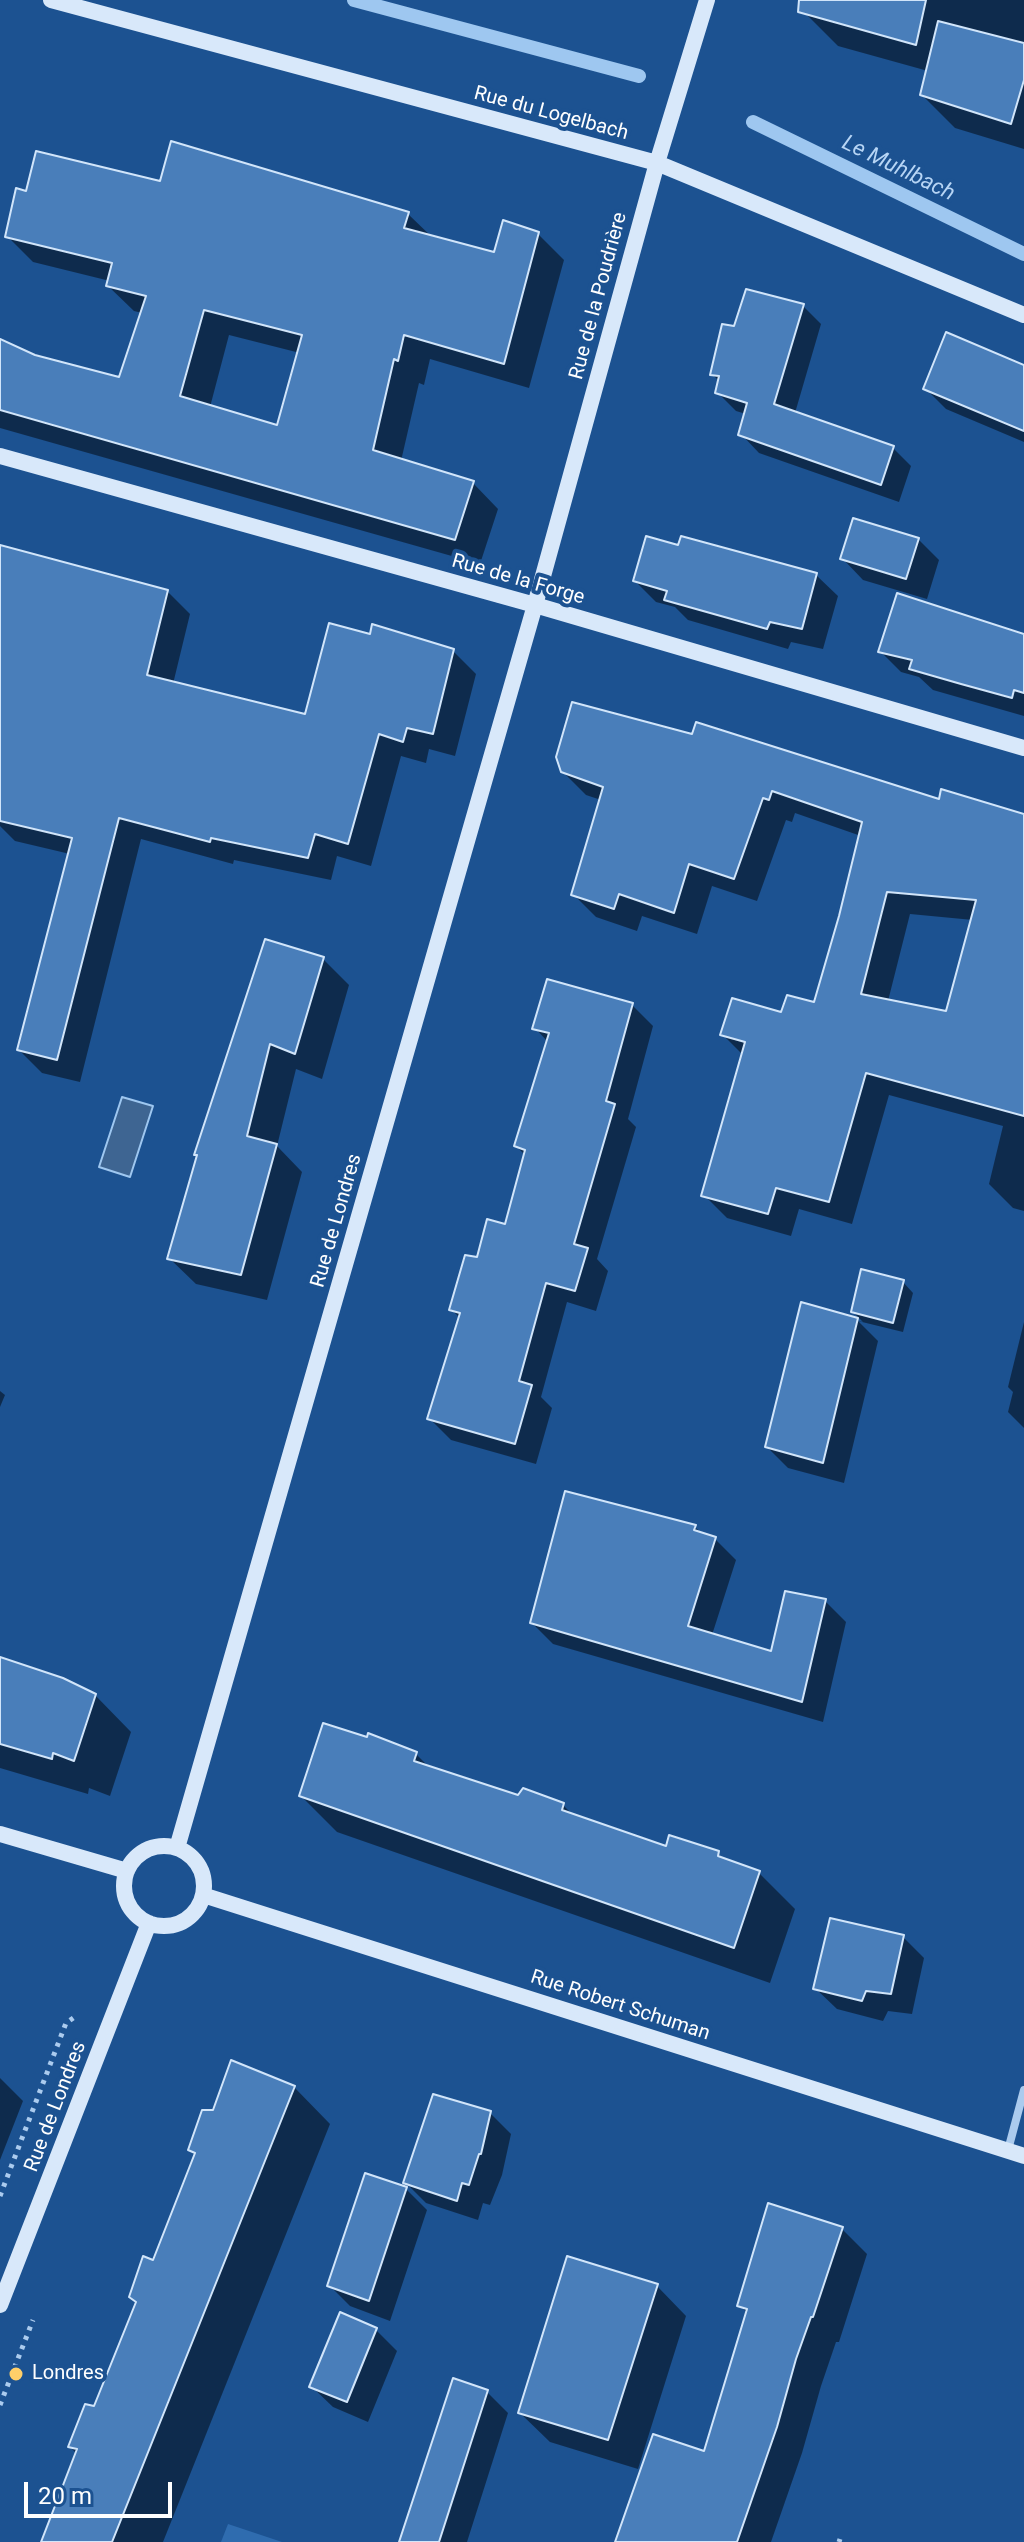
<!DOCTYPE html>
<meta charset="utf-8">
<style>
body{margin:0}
#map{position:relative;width:1024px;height:2542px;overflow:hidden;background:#1c5291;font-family:Roboto,sans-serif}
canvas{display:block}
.scale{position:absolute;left:24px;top:2482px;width:148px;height:36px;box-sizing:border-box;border:4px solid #fff;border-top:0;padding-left:10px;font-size:24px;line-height:28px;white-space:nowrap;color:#fff;-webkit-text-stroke:6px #1c5291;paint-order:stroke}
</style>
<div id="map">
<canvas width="1024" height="2542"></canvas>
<div class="scale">20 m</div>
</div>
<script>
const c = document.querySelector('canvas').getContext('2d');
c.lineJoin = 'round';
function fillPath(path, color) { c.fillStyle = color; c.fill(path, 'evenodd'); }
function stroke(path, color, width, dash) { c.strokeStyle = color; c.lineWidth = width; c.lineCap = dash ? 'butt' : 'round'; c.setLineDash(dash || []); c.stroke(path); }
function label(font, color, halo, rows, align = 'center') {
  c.font = font + ' Roboto,sans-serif'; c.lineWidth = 8; c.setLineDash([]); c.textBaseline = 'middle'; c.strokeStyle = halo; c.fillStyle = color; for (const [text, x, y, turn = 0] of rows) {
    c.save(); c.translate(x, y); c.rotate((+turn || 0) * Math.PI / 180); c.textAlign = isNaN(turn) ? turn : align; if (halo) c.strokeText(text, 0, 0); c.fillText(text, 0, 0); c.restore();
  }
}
fillPath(new Path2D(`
 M228 2524 282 2542H221Z`), '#2f6caf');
const water = new Path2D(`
 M122 1097 153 1106 130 1177 99 1167Z`);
fillPath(water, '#3e6592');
stroke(water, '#9ec7f0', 2);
fillPath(new Path2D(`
 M809 0H1024V149L955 128 922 95 928 71 838 46 805 13Z
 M161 184 408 214 433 238 496 255 538 234 564 260 529 388 430 359 424 385 419 383 401 461 473 483 498 509 480 564 0 428V341L34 357 120 379 142 313 134 311 108 286 110 281 33 262 7 236 28 194ZM229 335 300 353 279 427 210 407Z
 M803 306 821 324 795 413 893 448 911 466 899 502 759 453 741 434 746 414 736 411 717 392 720 382 712 374 735 328Z
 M1024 367V442L946 409 925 388Z
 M918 539 939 560 927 599 863 580 842 558Z
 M0 547 167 591 190 614 173 684 306 717 371 636 453 651 476 674 455 756 429 749 426 763 401 756 371 866 337 856 331 880 234 860 233 864 141 839 80 1082 42 1073 19 1050 70 854 15 841 0 826Z
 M679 547 816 575 838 596 823 649 791 642 788 649 688 620 675 607 656 602 635 581Z
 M1024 636V716L933 690 919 677 901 672 880 651Z
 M562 771 940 801 1024 815V1211L1013 1208 989 1184 1003 1126 889 1095 852 1224 799 1209 791 1236 727 1218 704 1195 743 1055 722 1034 815 1005 861 836 795 813 792 822 786 820 757 901 712 886 697 934 642 916 637 931 596 917 573 894 601 800 586 795ZM910 914 973 920 948 1013 888 1001Z
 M323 959 349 985 322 1079 296 1069 277 1146 302 1172 267 1300 196 1284 169 1258 198 1156Z
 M632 1005 653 1026 628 1119 636 1127 597 1259 608 1271 596 1311 567 1302 541 1397 552 1408 536 1464 451 1440 430 1419 460 1318 451 1309 478 1259 506 1226 525 1155 516 1146 548 1042 535 1028Z
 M903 1282 913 1293 903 1332 858 1321 878 1341 844 1483 788 1468 767 1447 803 1305 863 1322 853 1312Z
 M1024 1322V1428L1008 1412 1013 1392 1008 1387Z
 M0 1391 5 1395 0 1407Z
 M695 1527 703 1535 715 1539 736 1560 712 1635 773 1654 825 1601 846 1622 823 1722 553 1644 532 1623Z
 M0 1659 95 1695 131 1732 110 1796 89 1788 88 1794 0 1768Z
 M415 1753 430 1768 519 1798 563 1805 575 1817 668 1848 717 1853 725 1861 758 1872 795 1909 770 1983 337 1832 301 1796Z
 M903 1937 924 1958 912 2014 888 2011 883 2021 837 2009 815 1988Z
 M0 2078 23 2101 0 2160Z
 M294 2087 330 2124 163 2542H43L77 2454 70 2447 95 2408 154 2263 196 2156 190 2150 214 2113Z
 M490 2113 511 2134 502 2175 490 2205 483 2203 478 2220 426 2203 405 2182Z
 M406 2189 427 2210 390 2321 350 2306 329 2285Z
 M842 2229 867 2254 839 2342H836L821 2386 802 2453 771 2542H617L705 2454 748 2314 740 2305Z
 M657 2286 686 2316 638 2469 550 2442 520 2413Z
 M376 2330 397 2351 368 2422 333 2407 311 2386Z
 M487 2392 508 2413 467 2542H401Z`), '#0007');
stroke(new Path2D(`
 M354 0 639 76
 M753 122 1024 254`), '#9ec7f0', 14);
const building = new Path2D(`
 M799 0H926L916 45 798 12Z
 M938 21 1024 43V80L1011 124 920 95Z
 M171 141 409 212 404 228 494 252 503 220 539 232 504 364 404 335 398 361 394 359 373 450 474 481 455 540 0 410V339L35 355 119 377 146 296 106 286 112 263 5 237 16 188 26 191 36 151 160 181ZM204 310 302 335 277 425 180 396Z
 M746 289 804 304 774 404 894 446 881 485 738 435 747 403 715 393 719 376 710 375 722 324 734 326Z
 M946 332 1024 365V431L923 389Z
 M853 518 919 538 906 579 840 559Z
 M646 536 678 545 681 536 817 573 802 629 770 622 767 629 664 600 667 591 633 581Z
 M0 545 168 590 147 675 305 714 329 623 370 634 372 624 454 649 433 734 407 728 403 742 379 734 348 844 315 834 308 858 211 838 210 842 119 818 57 1060 17 1050 72 838 0 821Z
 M897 593 1024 634V693L1014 690 1012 698 961 684 909 669 912 660 878 652Z
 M572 702 692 734 696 722 939 799 941 789 1024 814V1116L866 1073 829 1202 776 1188 768 1214 701 1196 745 1042 720 1035 732 998 781 1012 787 995 814 1002 839 916 862 822 772 791 769 800 763 798 734 879 689 864 674 913 619 894 614 909 571 895 603 787 561 772 556 757ZM887 892 976 900 946 1011 861 994Z
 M265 939 324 957 295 1054 270 1044 247 1136 277 1144 241 1275 167 1259 197 1155H194Z
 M547 979 633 1003 606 1101 615 1104 574 1244 588 1248 575 1291 546 1283 519 1381 532 1385 515 1444 427 1419 460 1313 449 1310 465 1255 477 1257 487 1219 505 1224 525 1150 514 1146 549 1033 532 1029Z
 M861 1269 904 1280 893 1323 851 1312Z
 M801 1302 858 1318 823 1463 765 1447Z
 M565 1491 696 1525 694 1530 716 1537 688 1626 771 1651 785 1591 826 1599 802 1702 530 1623Z
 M0 1657 63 1678 96 1694 74 1761 53 1753 52 1759 0 1744Z
 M323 1723 367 1737 368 1733 417 1752 414 1761 518 1795 523 1788 564 1803 562 1810 666 1846 669 1835 719 1851 718 1856 760 1871 734 1948 299 1796Z
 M830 1918 904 1935 891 1994 866 1991 862 2001 813 1989Z
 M231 2060 295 2086 112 2542H41L77 2449 68 2447 85 2404 94 2406 136 2302 129 2297 143 2256 153 2260 195 2153 188 2150 202 2110H213Z
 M433 2094 491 2111 481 2154H479L469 2185 462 2183 457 2201 403 2183Z
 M365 2173 407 2187 369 2301 327 2286Z
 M768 2203 843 2227 813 2317H811L796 2359 777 2427 737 2542H615L653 2434 704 2451 747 2309 737 2306Z
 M567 2256 658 2284 608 2440 518 2413Z
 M340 2312 377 2328 347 2402 309 2387Z
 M453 2378 488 2390 439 2542H399Z`);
fillPath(building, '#497eba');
stroke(building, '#d1e5fa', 2);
stroke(new Path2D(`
 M0 2196 66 2023 76 2016
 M0 2405 33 2320
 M839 2542 840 2539`), '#abcbee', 5, [4, 6]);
stroke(new Path2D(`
 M1008 2150 1024 2090`), '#abcbee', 8);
stroke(new Path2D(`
 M51 0 657 163 1024 315
 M0 456 535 605 1024 748
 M0 1834 127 1871
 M124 1886a40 40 0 1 1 80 0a40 40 0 1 1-80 0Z
 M177 1848 535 605 657 163 707 0
 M203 1895 1024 2156
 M0 2305 149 1923`), '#d8e8fa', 16);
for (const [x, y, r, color] of [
 [16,2374,8,"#ffcf69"]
]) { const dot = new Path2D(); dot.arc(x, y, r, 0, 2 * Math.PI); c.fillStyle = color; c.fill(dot); stroke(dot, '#1c5291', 3); }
label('20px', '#fff', '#1c5291', [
 ["Rue du Logelbach",551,114,15],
 ["Rue de la Poudrière",599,296,-75],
 ["Rue de la Forge",518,580,16],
 ["Rue de Londres",337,1221,-74],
 ["Rue Robert Schuman",620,2006,18],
 ["Rue de Londres",56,2107,-69]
]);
label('20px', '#fff', '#1c5291', [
 ["Londres",32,2374]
], 'left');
label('italic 22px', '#b7d5f5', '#1c5291', [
 ["Le Muhlbach",898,169,26]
]);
</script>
